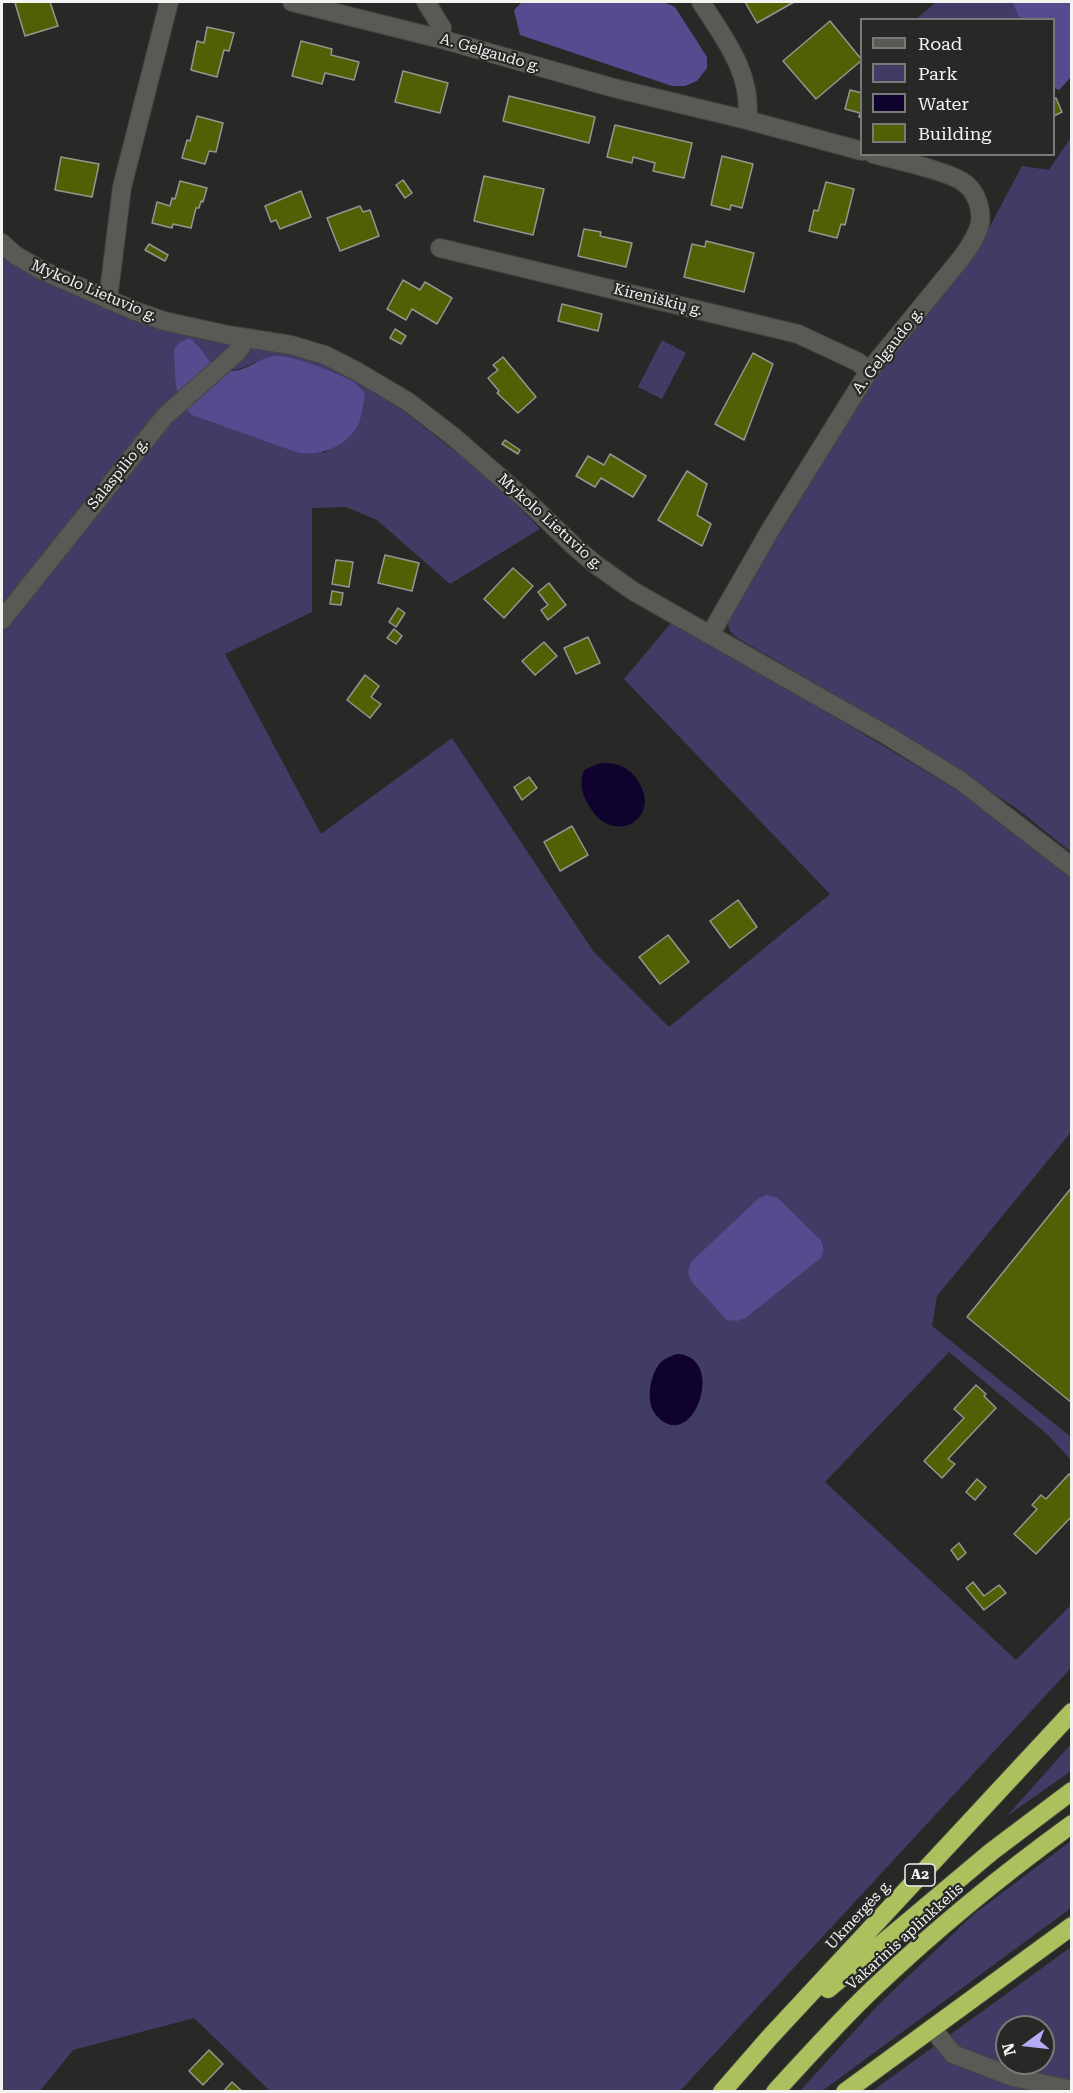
<!DOCTYPE html>
<meta charset="utf-8">
<style>
body{margin:0}
#map{position:relative;width:1073px;height:2093px;overflow:hidden;background:#282926;font-family:"Roboto Serif",serif}
canvas{display:block}
.frame{position:absolute;inset:0;border:3px solid #f3f3f1;pointer-events:none}
.legend{position:absolute;left:860px;top:18px;width:195px;height:138px;box-sizing:border-box;background:#282926;border:2px solid #797a77;margin:0;padding:8px 10px;list-style:none;font-size:18px;color:#f3f3f1}
.legend li{display:flex;align-items:center;gap:12px;height:30px}
.legend b{width:30px;border:2px solid #797a77}
.north{position:absolute;left:995px;top:2015px;width:60px;height:60px;box-sizing:border-box;background:#282926;border:2px solid #797a77;border-radius:50%;rotate:255deg;font-size:16px;font-weight:700;line-height:24px;text-align:center;color:#f3f3f1}
.north::after{content:'';display:block;margin:auto;width:21px;height:27px;background:#b4acf9;clip-path:polygon(50% 0,100% 100%,50% 72%,0 100%)}
</style>
<div id="map">
<canvas width="1073" height="2093"></canvas>
<div class="frame"></div>
<ul class="legend">
<li><b style="height:8px;background:#595a56"></b>Road</li>
<li><b style="height:16px;background:#413c66"></b>Park</li>
<li><b style="height:16px;background:#0f022f"></b>Water</li>
<li><b style="height:16px;background:#516005"></b>Building</li>
</ul>
<div class="north">N</div>
</div>
<script>
const c = document.querySelector('canvas').getContext('2d');
c.lineJoin = 'round';
function fillPath(path, color) { c.fillStyle = color; c.fill(path, 'evenodd'); }
function stroke(path, color, width, dash) { c.strokeStyle = color; c.lineWidth = width; c.lineCap = dash ? 'butt' : 'round'; c.setLineDash(dash || []); c.stroke(path); }
function label(font, color, halo, rows, align = 'center') {
  c.font = font + ' "Roboto Serif",serif'; c.lineWidth = 4.5; c.setLineDash([]); c.textBaseline = 'middle'; c.strokeStyle = halo; c.fillStyle = color; for (const [text, x, y, turn = 0] of rows) {
    c.save(); c.translate(x, y); c.rotate((+turn || 0) * Math.PI / 180); c.textAlign = isNaN(turn) ? turn : align; if (halo) c.strokeText(text, 0, 0); c.fillText(text, 0, 0); c.restore();
  }
}
fillPath(new Path2D(`
 M936 2H1012L1020 19 915 20Z
 M1071 137V852L1016 808 908 738 736 637C726 630 728 622 729 611L812 469 893 351 972 260 1022 166 1049 170Z
 M2 255 24 271 45 282 142 319 289 352 318 361 380 393 496 483 540 529 450 584 377 520 346 507 312 508V612L225 654 321 834 452 738 593 951 669 1027 830 894 624 679 671 623 716 646 962 793 1016 832 1071 877V1132L937 1296 932 1326 1071 1437V1460L1047 1434 949 1352 825 1482 1016 1660 1071 1605V1668L680 2091H270L194 2018 73 2050 40 2091H2ZM196 342C200 348 204 358 210 363 225 375 240 370 255 362L357 427 342 442 324 453 179 343ZM778 1198 821 1240C824 1247 825 1251 821 1258L747 1317Z
 M662 340 686 353 662 399 638 387Z
 M1071 1744V1771L1007 1816Z
 M1071 1841V1908L822 2091H800L879 2004 974 1914Z
 M1071 1947V2091L871 2092ZM1007 2027H1043V2063H1007Z`), '#413c66');
fillPath(new Path2D(`
 M522 2H663L675 7 707 57V68L697 81 685 86H672L520 35 514 10Z
 M1012 2H1071V77L1059 90 1054 88V20L1020 19Z
 M189 338C207 349 202 363 226 370 244 375 260 355 278 356 295 356 337 373 352 381 358 385 361 389 365 394 363 404 362 418 357 427 345 447 320 456 299 453L192 415C172 396 176 376 174 350L179 343Z
 M767 1195 778 1198 821 1240C824 1247 825 1251 821 1258L747 1317 737 1321 727 1320 692 1282 688 1272 691 1262 758 1199Z`), '#564b8f');
fillPath(new Path2D(`
 M600 763C616 763 626 765 636 778 665 817 615 847 591 809 583 797 578 784 584 770Z
 M677 1354C728 1356 693 1457 656 1415 645 1402 650 1375 660 1363 665 1358 671 1356 677 1354Z`), '#0f022f');
const building = new Path2D(`
 M19 2H50L58 26 25 36 15 3Z
 M745 2H794L757 23Z
 M830 21 862 60 816 99 783 61Z
 M207 27 234 33 229 51 224 50 217 77 191 70 197 41 204 43Z
 M301 41 332 49 331 55 359 62 354 80 325 73 322 84 292 76Z
 M403 71 448 83 440 113 395 102Z
 M850 90 862 93V118L859 117 860 113 845 109Z
 M509 96 595 117 589 143 503 121Z
 M1056 98 1062 112 1054 116V99Z
 M197 116 223 123 216 152 209 151 205 164 182 158 187 140 190 141Z
 M615 125 692 143 684 178 653 171 655 163 633 157 632 163 607 157Z
 M722 156 753 164 742 208 731 205 730 210 711 205Z
 M61 157 99 164 92 197 55 190Z
 M484 176 544 189 533 235 474 221Z
 M403 180 412 193 405 198 396 185Z
 M180 181 207 188 203 202 201 201 199 208H196L191 228 173 224 172 228 152 223 157 202 170 206 172 198 175 199Z
 M826 182 854 189 845 225 841 224 837 238 809 231 814 210 818 211Z
 M301 191 311 217 280 229 276 220 271 222 265 206Z
 M360 206 363 212 370 210 379 236 340 251 327 218Z
 M584 229 601 232 600 236 632 243 626 267 578 256Z
 M706 241 754 253 744 292 684 277 692 244 705 247Z
 M149 244 168 255 165 261 145 250Z
 M403 280 420 290 425 282 452 298 437 324 412 309 406 320 387 309Z
 M562 304 602 314 598 331 558 321Z
 M395 329 406 336 401 344 390 338Z
 M753 353 773 364 744 440 715 424Z
 M503 357 536 397 518 413 497 393 499 391 488 378 498 370 493 365Z
 M505 440 520 450 518 454 502 444Z
 M610 454 646 476 633 497 601 478 595 487 576 476 588 456 604 465Z
 M687 471 707 484 697 515 711 524 702 546 658 520Z
 M385 555 419 563 412 591 378 583Z
 M336 560 353 562 349 587 332 584Z
 M513 568 533 586 504 618 484 599Z
 M549 583 566 605 548 620 541 610 548 605 538 592Z
 M332 591 343 593 341 605 330 604Z
 M398 608 405 613 396 627 389 622Z
 M394 629 402 636 396 644 387 638Z
 M588 637 600 663 576 674 564 648Z
 M544 642 557 656 535 675 522 661Z
 M365 675 379 686 371 697 381 704 370 718 347 700Z
 M529 777 537 788 522 800 514 787Z
 M572 826 588 855 560 871 544 842Z
 M738 900 757 927 730 948 710 921Z
 M668 935 689 962 660 984 639 957Z
 M1072 1187V1403L967 1317Z
 M976 1385 986 1394 984 1396 996 1408 948 1459 955 1464 942 1478 924 1461 964 1418 954 1409Z
 M1069 1474 1072 1477V1516L1036 1554 1014 1534 1037 1509 1032 1505 1041 1495 1046 1499Z
 M977 1479 986 1487 975 1500 966 1492Z
 M959 1543 966 1553 958 1560 951 1550Z
 M973 1582 984 1596 999 1585 1006 1593 984 1610 966 1588Z
 M209 2050 223 2064 203 2085 189 2071Z
 M232 2082 243 2092H223Z`);
fillPath(building, '#516005');
stroke(building, '#959692', 1.5);
const minor = new Path2D(`
 M292 2 441 39 614 88 747 120 862 151
 M426 2 442 28 441 39
 M701 2C724 38 753 74 747 120
 M2 243 15 255 41 270 135 311 164 321 228 335 291 345 325 355 358 372 407 401 455 438 526 500 574 546 595 564 633 591 888 736 961 781 1072 867
 M440 248 798 334 858 362 869 371
 M108 300 122 187 169 2
 M2 620 165 416 235 354 241 347 242 338
 M710 635 772 527 869 371 963 256C969 247 978 235 980 223 982 210 977 194 967 185 952 171 894 160 873 154
 M932 2028 953 2054 1013 2077 1072 2090`);
const highway = new Path2D(`
 M828 1989 991 1852 1072 1791
 M722 2092 769 2038 1072 1712
 M775 2092C808 2056 840 2020 876 1986 937 1928 1003 1874 1072 1824
 M845 2092 1072 1926`);
stroke(minor, '#434441', 20);
stroke(highway, '#434441', 20);
stroke(minor, '#595a56', 18);
stroke(highway, '#abc15e', 18);
for (const [x, y, w] of [
 [920,1875,30]
]) { const box = new Path2D(); box.roundRect(x - w / 2, y - 11, w, 22, 4.5); c.fillStyle = '#282926'; c.fill(box); stroke(box, '#f3f3f1', 1.5); }
label('bold 14px', '#f3f3f1', null, [
 ["A2",920,1875]
]);
label('15px', '#f3f3f1', '#282926', [
 ["A. Gelgaudo g.",490,53,16],
 ["Mykolo Lietuvio g.",94,291,23],
 ["Kireniškių g.",658,300,14],
 ["A. Gelgaudo g.",888,351,-52],
 ["Salaspilio g.",118,474,-51],
 ["Mykolo Lietuvio g.",550,522,42],
 ["Ukmergės g.",859,1915,-47],
 ["Vakarinis aplinkkelis",905,1937,-42]
]);
</script>
